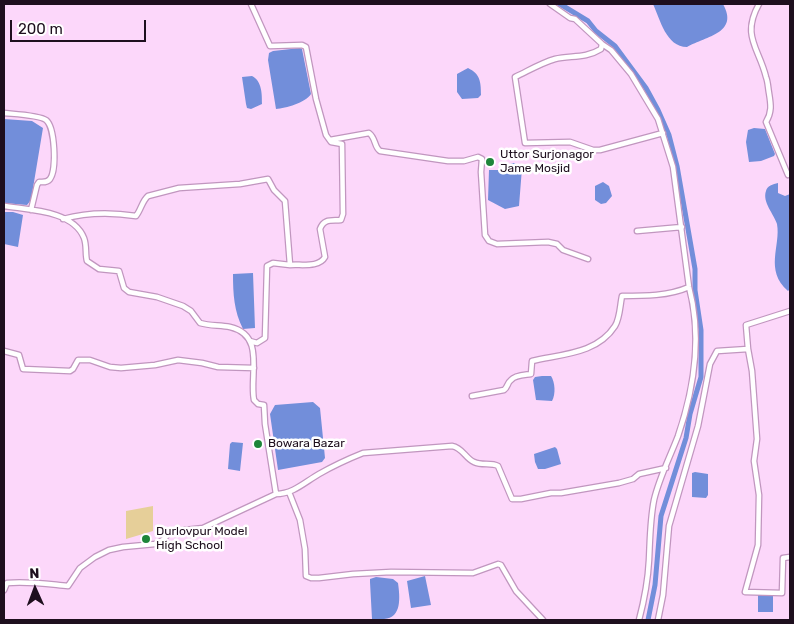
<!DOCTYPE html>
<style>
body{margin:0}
#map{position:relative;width:794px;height:624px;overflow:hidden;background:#fcd7fa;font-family:Rubik,sans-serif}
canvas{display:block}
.frame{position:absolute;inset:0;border:5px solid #1e0f1e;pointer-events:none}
.north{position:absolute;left:10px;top:564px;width:50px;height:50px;-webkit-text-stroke:4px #fff;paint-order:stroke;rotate:358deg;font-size:14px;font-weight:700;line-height:20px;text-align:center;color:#1e0f1e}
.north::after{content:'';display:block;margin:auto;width:18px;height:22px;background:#1e0f1e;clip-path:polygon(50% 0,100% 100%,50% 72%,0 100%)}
.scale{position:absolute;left:10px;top:20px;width:136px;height:22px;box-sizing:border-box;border:2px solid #1e0f1e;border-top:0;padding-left:6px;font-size:15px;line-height:18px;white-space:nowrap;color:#1e0f1e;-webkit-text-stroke:4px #fff;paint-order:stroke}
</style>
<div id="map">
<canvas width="794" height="624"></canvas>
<div class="frame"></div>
<div class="north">N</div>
<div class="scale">200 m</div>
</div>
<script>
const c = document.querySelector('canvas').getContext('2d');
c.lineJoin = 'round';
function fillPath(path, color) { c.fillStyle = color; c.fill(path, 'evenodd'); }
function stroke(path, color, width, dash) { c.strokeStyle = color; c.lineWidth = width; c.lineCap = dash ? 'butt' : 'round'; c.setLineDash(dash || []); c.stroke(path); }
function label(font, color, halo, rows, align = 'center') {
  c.font = font + ' Rubik,sans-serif'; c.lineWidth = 5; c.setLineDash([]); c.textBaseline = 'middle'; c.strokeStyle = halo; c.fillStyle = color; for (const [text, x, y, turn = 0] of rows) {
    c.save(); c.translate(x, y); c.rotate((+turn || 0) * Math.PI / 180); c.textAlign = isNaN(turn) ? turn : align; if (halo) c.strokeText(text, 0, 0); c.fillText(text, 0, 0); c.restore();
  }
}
fillPath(new Path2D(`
 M153 506V531L126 539V511Z`), '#e6cf99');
fillPath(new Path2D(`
 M653 4H723C739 33 707 36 687 47 666 47 660 19 653 4Z
 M300 48 302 49 311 94C305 103 286 108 276 109L268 60 269 53 273 51Z
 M468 68C480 74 481 81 481 95L478 98 462 99 457 92V74Z
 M252 76C262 81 262 94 262 104L251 109 247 108 246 104 242 77Z
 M4 119 32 121 43 128 31 200 27 205 4 203Z
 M754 128 765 129 775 154 774 156 761 161 749 162 746 142 748 130Z
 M514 163 522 168 519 206 505 209 488 200 489 170H499L502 166Z
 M603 182 609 186 612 196 606 203 601 204 595 200V186Z
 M778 183V193L785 196 790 194V289L788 291C764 270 781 246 777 224 774 214 762 202 766 191 767 186 773 184 778 183Z
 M4 212H13L23 215 18 247 4 244Z
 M253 273 255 328 243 329C234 311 233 294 233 274Z
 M542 376H551C555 382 556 394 552 401L536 400 533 380 535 377Z
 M313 402 320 408 325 458 322 462 278 470 270 414 275 405Z
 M232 442 243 443 240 471 228 469 230 444Z
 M555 447 557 449 561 464 545 469H538L535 462 534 454Z
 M695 472 708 474V495L706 498 692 497V473Z
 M425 576 431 605 411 608 407 581Z
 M376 577 393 579 398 583C400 597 402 618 384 619 379 620 376 620 372 619L370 582V579Z
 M758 595H773V612H758Z`), '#728eda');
stroke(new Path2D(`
 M560 4 588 21 596 31 615 46 646 88 658 110 669 135 677 166 695 269V290L701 330V377L690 414 686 438 661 516 655 585 648 620`), '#728eda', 5);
const minor = new Path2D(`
 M550 4 570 18 575 19 602 44 601 49C585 59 570 55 555 59 541 63 528 71 515 77L525 143 570 142 593 150H600L663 133
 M759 4C741 36 759 48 766 77 768 82 768 88 769 93 771 105 772 112 766 122L788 175 790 174
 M602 44 611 50 631 74 658 119 673 167 689 287C702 336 694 389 678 436 670 457 659 478 654 500 650 520 650 540 649 560 648 580 644 601 639 620
 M4 113C13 114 39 115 46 120 55 127 57 170 50 179 47 183 43 182 39 182L37 185 31 210
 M330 140 369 133C376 138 374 147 380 151L448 161H464L478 157 482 159 481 172 485 235 489 241 497 244 548 242 557 244 563 250 588 259
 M4 206C28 210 73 210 84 238 87 246 85 254 87 261L99 269 119 271 124 288 129 292 157 297 183 306 191 311 200 323C210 326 220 325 230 327 266 335 249 376 254 400L258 404 264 405 265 424 276 494 203 528 176 531 169 533 163 540 155 544 123 547 109 550 95 557 80 568 68 586C47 584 28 581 7 583L4 590
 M63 219C88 212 111 212 136 216 141 210 142 201 148 196L179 188 240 184 268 179 274 190 285 201 290 265C301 264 319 268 325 257L320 229C324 218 332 221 341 220L343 214 342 144 331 142 326 135 316 99 306 47 302 45 270 46 251 4
 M637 231 682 227
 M250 341 257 343 265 338 267 266 273 263 290 265
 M748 349 752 371 757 439 754 461 759 495 758 545 745 592 782 593 783 558 790 557
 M4 351 19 355 23 369 70 371 73 369 78 360H90L110 367 121 368 155 365 178 360 202 363 218 367 254 368
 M472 396 504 390C508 387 507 383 511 380 515 375 525 375 531 374L532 361C562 354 597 354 615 326 620 318 620 305 622 296 644 296 669 296 689 287
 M289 492 300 520 305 549 306 576 311 578H319L353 574 391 572 473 573 498 564 501 565 516 591 543 620
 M276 494C293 494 305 482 319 474 333 466 348 459 363 453L452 446C463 448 465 458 474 462 482 466 491 462 498 466L512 499H521L551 493H561L619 483 633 479 639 474 666 468
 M658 620 663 595 669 526 698 426 710 364 717 351 748 349 746 325 790 311`);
stroke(minor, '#c196bf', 7);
stroke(minor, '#fff', 4.5);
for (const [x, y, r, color] of [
 [490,162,5,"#1e853a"],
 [258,444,5,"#1e853a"],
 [146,539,5,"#1e853a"]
]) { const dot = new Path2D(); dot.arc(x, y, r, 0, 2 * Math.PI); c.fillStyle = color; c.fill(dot); stroke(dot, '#fff', 2); }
label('12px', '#1e0f1e', '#fff', [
 ["Uttor Surjonagor",500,155],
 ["Jame Mosjid",500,169],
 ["Bowara Bazar",268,444],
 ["Durlovpur Model",156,532],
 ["High School",156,546]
], 'left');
</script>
